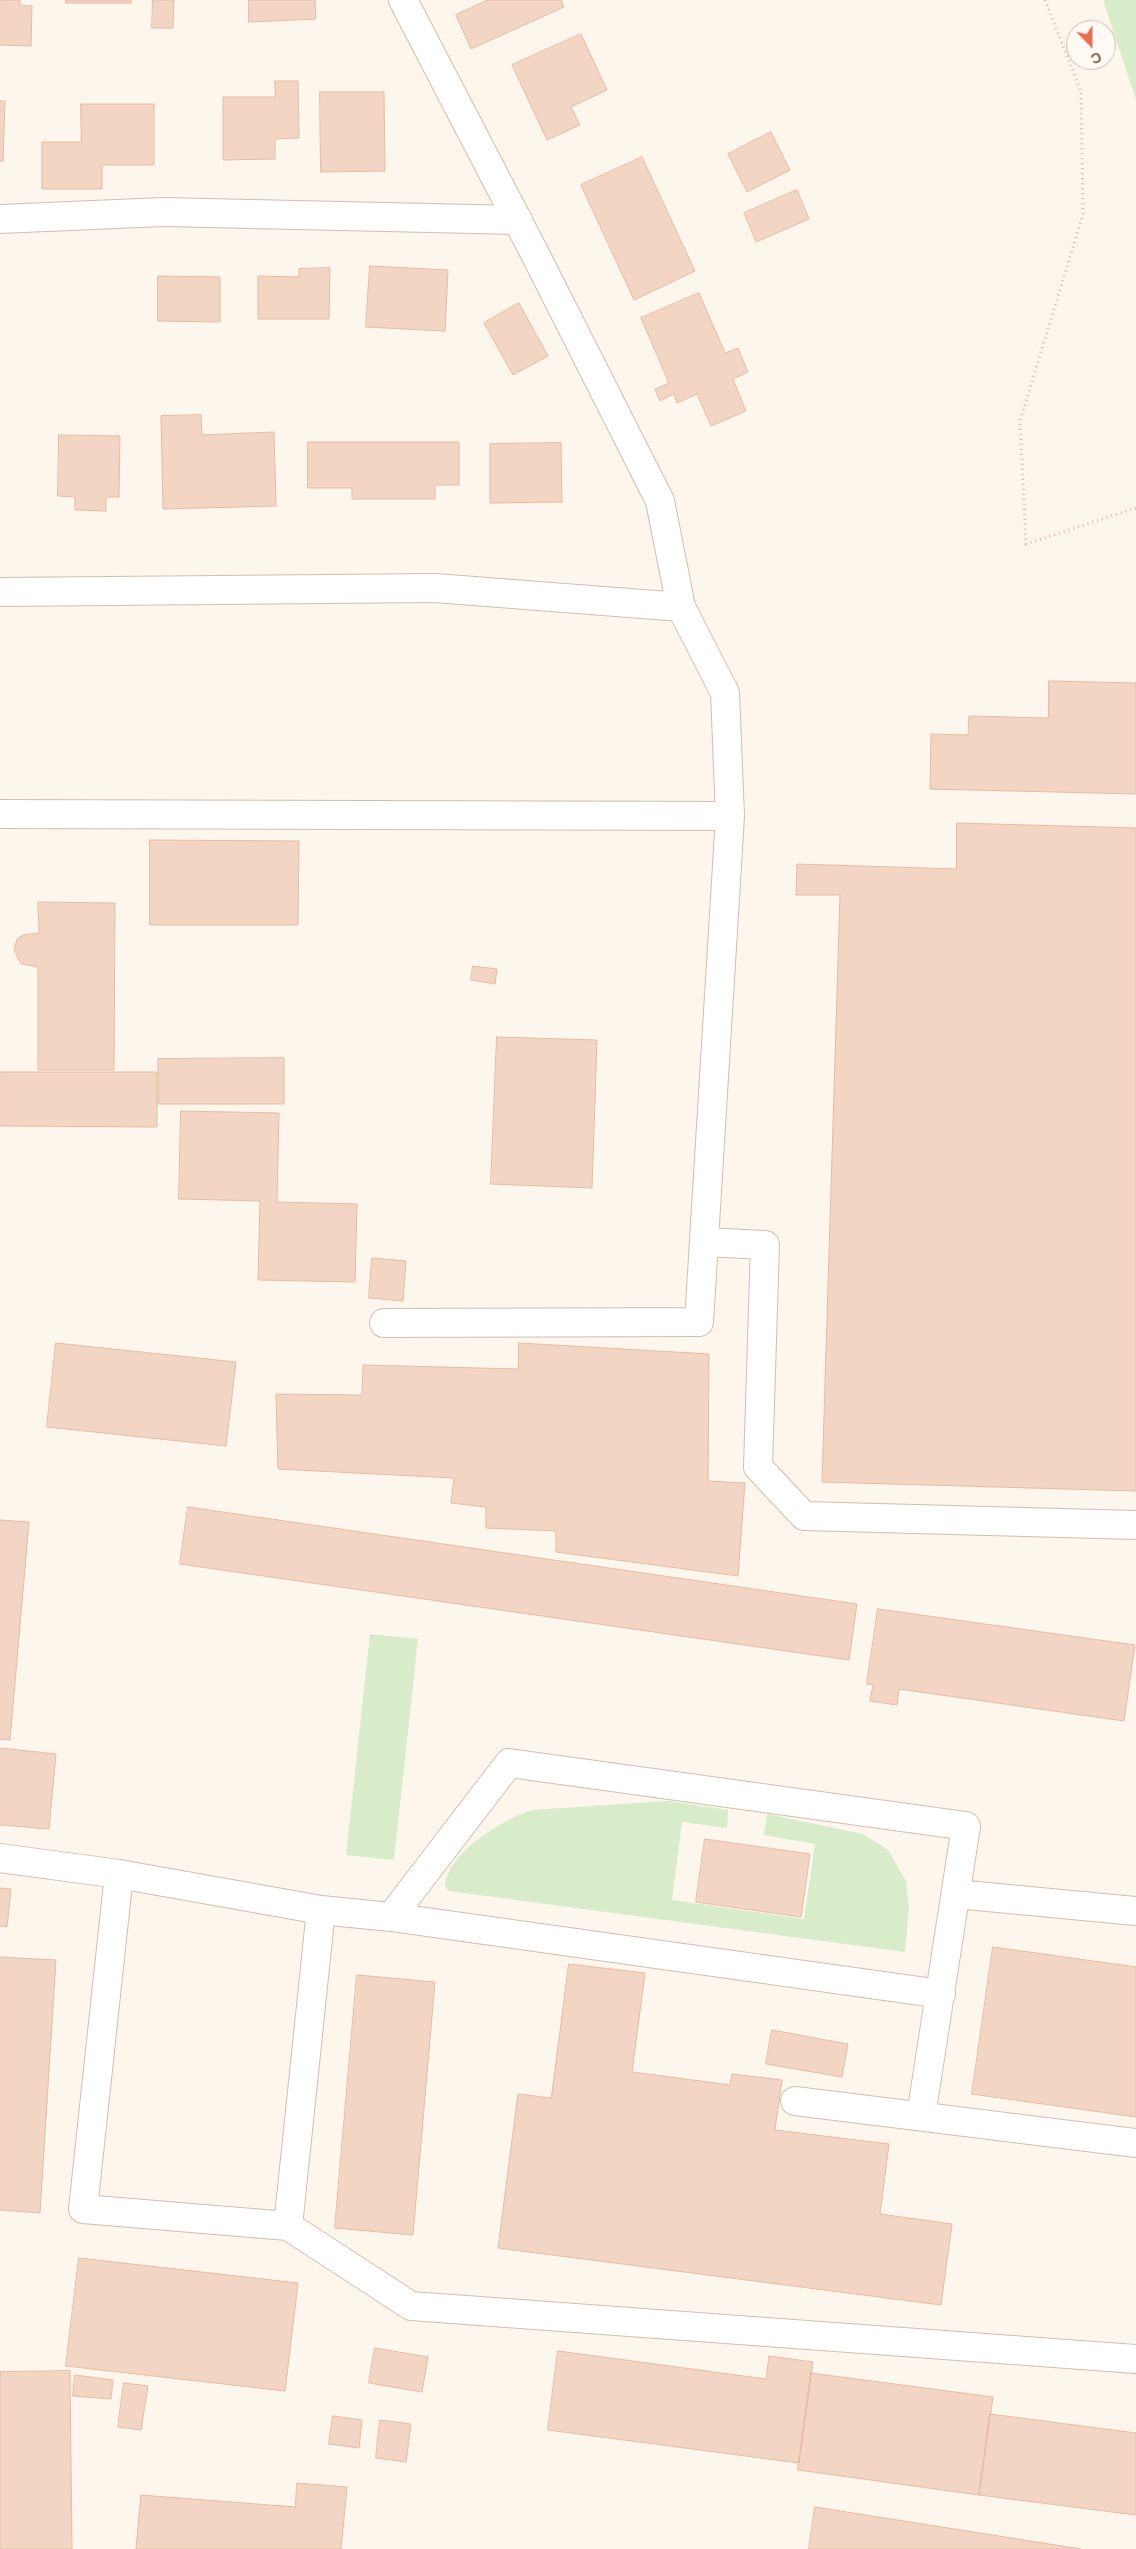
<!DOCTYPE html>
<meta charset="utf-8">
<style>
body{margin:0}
#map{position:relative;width:1136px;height:2549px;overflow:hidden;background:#fdf6ec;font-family:"Work Sans",sans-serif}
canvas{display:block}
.north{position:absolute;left:1066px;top:20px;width:50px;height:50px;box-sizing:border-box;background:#fffaf3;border:1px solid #cabbb1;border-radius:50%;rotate:158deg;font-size:14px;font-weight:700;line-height:20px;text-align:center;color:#7a5c4d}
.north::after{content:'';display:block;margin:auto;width:18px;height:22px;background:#e76f51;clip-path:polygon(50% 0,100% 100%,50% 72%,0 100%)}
</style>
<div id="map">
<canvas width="1136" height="2549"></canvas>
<div class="north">С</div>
</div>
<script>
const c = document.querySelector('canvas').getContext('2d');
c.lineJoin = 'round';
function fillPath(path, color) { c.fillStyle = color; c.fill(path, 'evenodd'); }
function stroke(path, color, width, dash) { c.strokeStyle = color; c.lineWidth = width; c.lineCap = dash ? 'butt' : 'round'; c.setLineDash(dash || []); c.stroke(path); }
fillPath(new Path2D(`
 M1103 0H1136V100Z
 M370 1634 418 1639 394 1860 346 1855Z
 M668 1801 728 1810 727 1828 682 1822 672 1900 804 1919 815 1844 764 1835 767 1814 863 1834 888 1850 906 1881 909 1907 905 1952 449 1891 445 1887C446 1853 504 1819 532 1810Z`), '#d8ecc9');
const building = new Path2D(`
 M0 0H20V5L32 6 31 46 0 45Z
 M66 0H131V3H66Z
 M153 0H174L173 28H152Z
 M249 0H315L316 19 249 22Z
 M488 0H561L564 7 471 49 456 15Z
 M581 34 607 90 571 107 580 125 547 140 512 65Z
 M275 81H298L299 138 275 139V159L223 160V97H275Z
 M320 92H384L385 171 321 172Z
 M0 101H5L3 161H0Z
 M81 104H154V165H102V189H42V142H81Z
 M771 132 790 170 747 192 728 154Z
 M642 157 695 271 634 300 581 185Z
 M797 190 809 219 756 242 744 213Z
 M370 266 448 270 445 331 366 327Z
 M330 268 329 319H258V276L299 277V269Z
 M158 276 220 277V322L158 321Z
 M699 293 725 353 738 348 748 372 733 379 746 411 711 426 697 394 677 403 674 394 660 401 655 389 669 383 641 318Z
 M519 303 548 356 513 375 484 323Z
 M201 415 202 435 274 432 276 506 163 509 161 416Z
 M59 435 120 436 119 497H106V511L75 510V497L58 496Z
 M308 442H459V485H435V499H352V488H308Z
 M561 443 562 502 490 503V444Z
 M1049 681 1136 683V794L930 789 931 734 968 735 969 716 1048 718Z
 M957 823 1136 828V1491L822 1482 840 895H796L797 864 956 869Z
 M150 840 299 841 298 925H150Z
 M38 902 115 903 114 1070H38V967L21 964 14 950 17 939 23 935 39 933Z
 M473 966 497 969 495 984 471 980Z
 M497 1037 597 1040 592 1188 491 1184Z
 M284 1058V1104H158V1059Z
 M0 1072H157V1127L0 1126Z
 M181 1111 279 1113 277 1202 357 1204 355 1282 258 1280 260 1201 179 1199Z
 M372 1258 406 1261 403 1301 369 1298Z
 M56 1343 236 1362 226 1446 47 1427Z
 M519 1343 709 1354 708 1481 745 1483 738 1576 556 1552V1531L486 1528V1507L451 1503 454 1478 278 1469 276 1394 362 1395 363 1365 518 1369Z
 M188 1507 857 1604 849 1660 180 1564Z
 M0 1520 29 1522 10 1740 0 1739Z
 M878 1609 1135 1645 1124 1721 899 1689 897 1705 870 1701 873 1685 867 1684Z
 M0 1748 56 1754 49 1829 0 1825Z
 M705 1839 810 1854 801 1917 696 1902Z
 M0 1888 11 1889 7 1927 0 1926Z
 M993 1947 1136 1967V2117L972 2094Z
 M0 1957 56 1960 40 2213 0 2210Z
 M569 1964 645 1973 632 2072 730 2085 732 2074 782 2080 775 2130 889 2144 880 2214 952 2224 941 2305 498 2248 518 2094 551 2098Z
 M357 1975 435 1982 413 2235 335 2228Z
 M772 2030 848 2044 842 2077 766 2064Z
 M79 2258 298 2283 285 2391 66 2366Z
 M375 2348 428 2357 422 2392 369 2383Z
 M558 2351 766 2379 769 2356 813 2362 799 2463 548 2430Z
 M70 2371 72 2549H0V2372Z
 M811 2373 993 2397 979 2495 798 2470Z
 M75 2375 113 2380 111 2399 73 2396Z
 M124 2383 148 2386 141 2430 118 2427Z
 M990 2414 1136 2433V2515L979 2495Z
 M333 2416 362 2420 359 2448 329 2444Z
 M380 2420 411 2424 406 2462 376 2458Z
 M297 2483 347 2487 341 2549H136L141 2495 295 2507Z
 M815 2507 1081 2549H809Z`);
fillPath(building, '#f3d5c3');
stroke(building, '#e6bba3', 1);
const minor = new Path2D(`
 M403 0 534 252 660 501 681 607 725 693 730 816
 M0 219 163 212 518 220
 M0 592 435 588 681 607
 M0 814 730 816 699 1322 384 1323
 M705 1242 765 1245 758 1467 804 1516 1136 1525
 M0 1858 119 1874 321 1910 391 1917 941 1994
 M119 1874 83 2209 288 2226 321 1910
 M956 1894 1136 1911
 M391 1917 509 1763 966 1826 921 2116
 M795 2101 1136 2143
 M288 2226 411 2306 1136 2359`);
stroke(minor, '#d1beb0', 30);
stroke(new Path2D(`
 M1045 0 1081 92 1083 214 1020 421 1026 544 1136 508`), '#d9b8a5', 3, [1, 4]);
stroke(minor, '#fff', 28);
</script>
